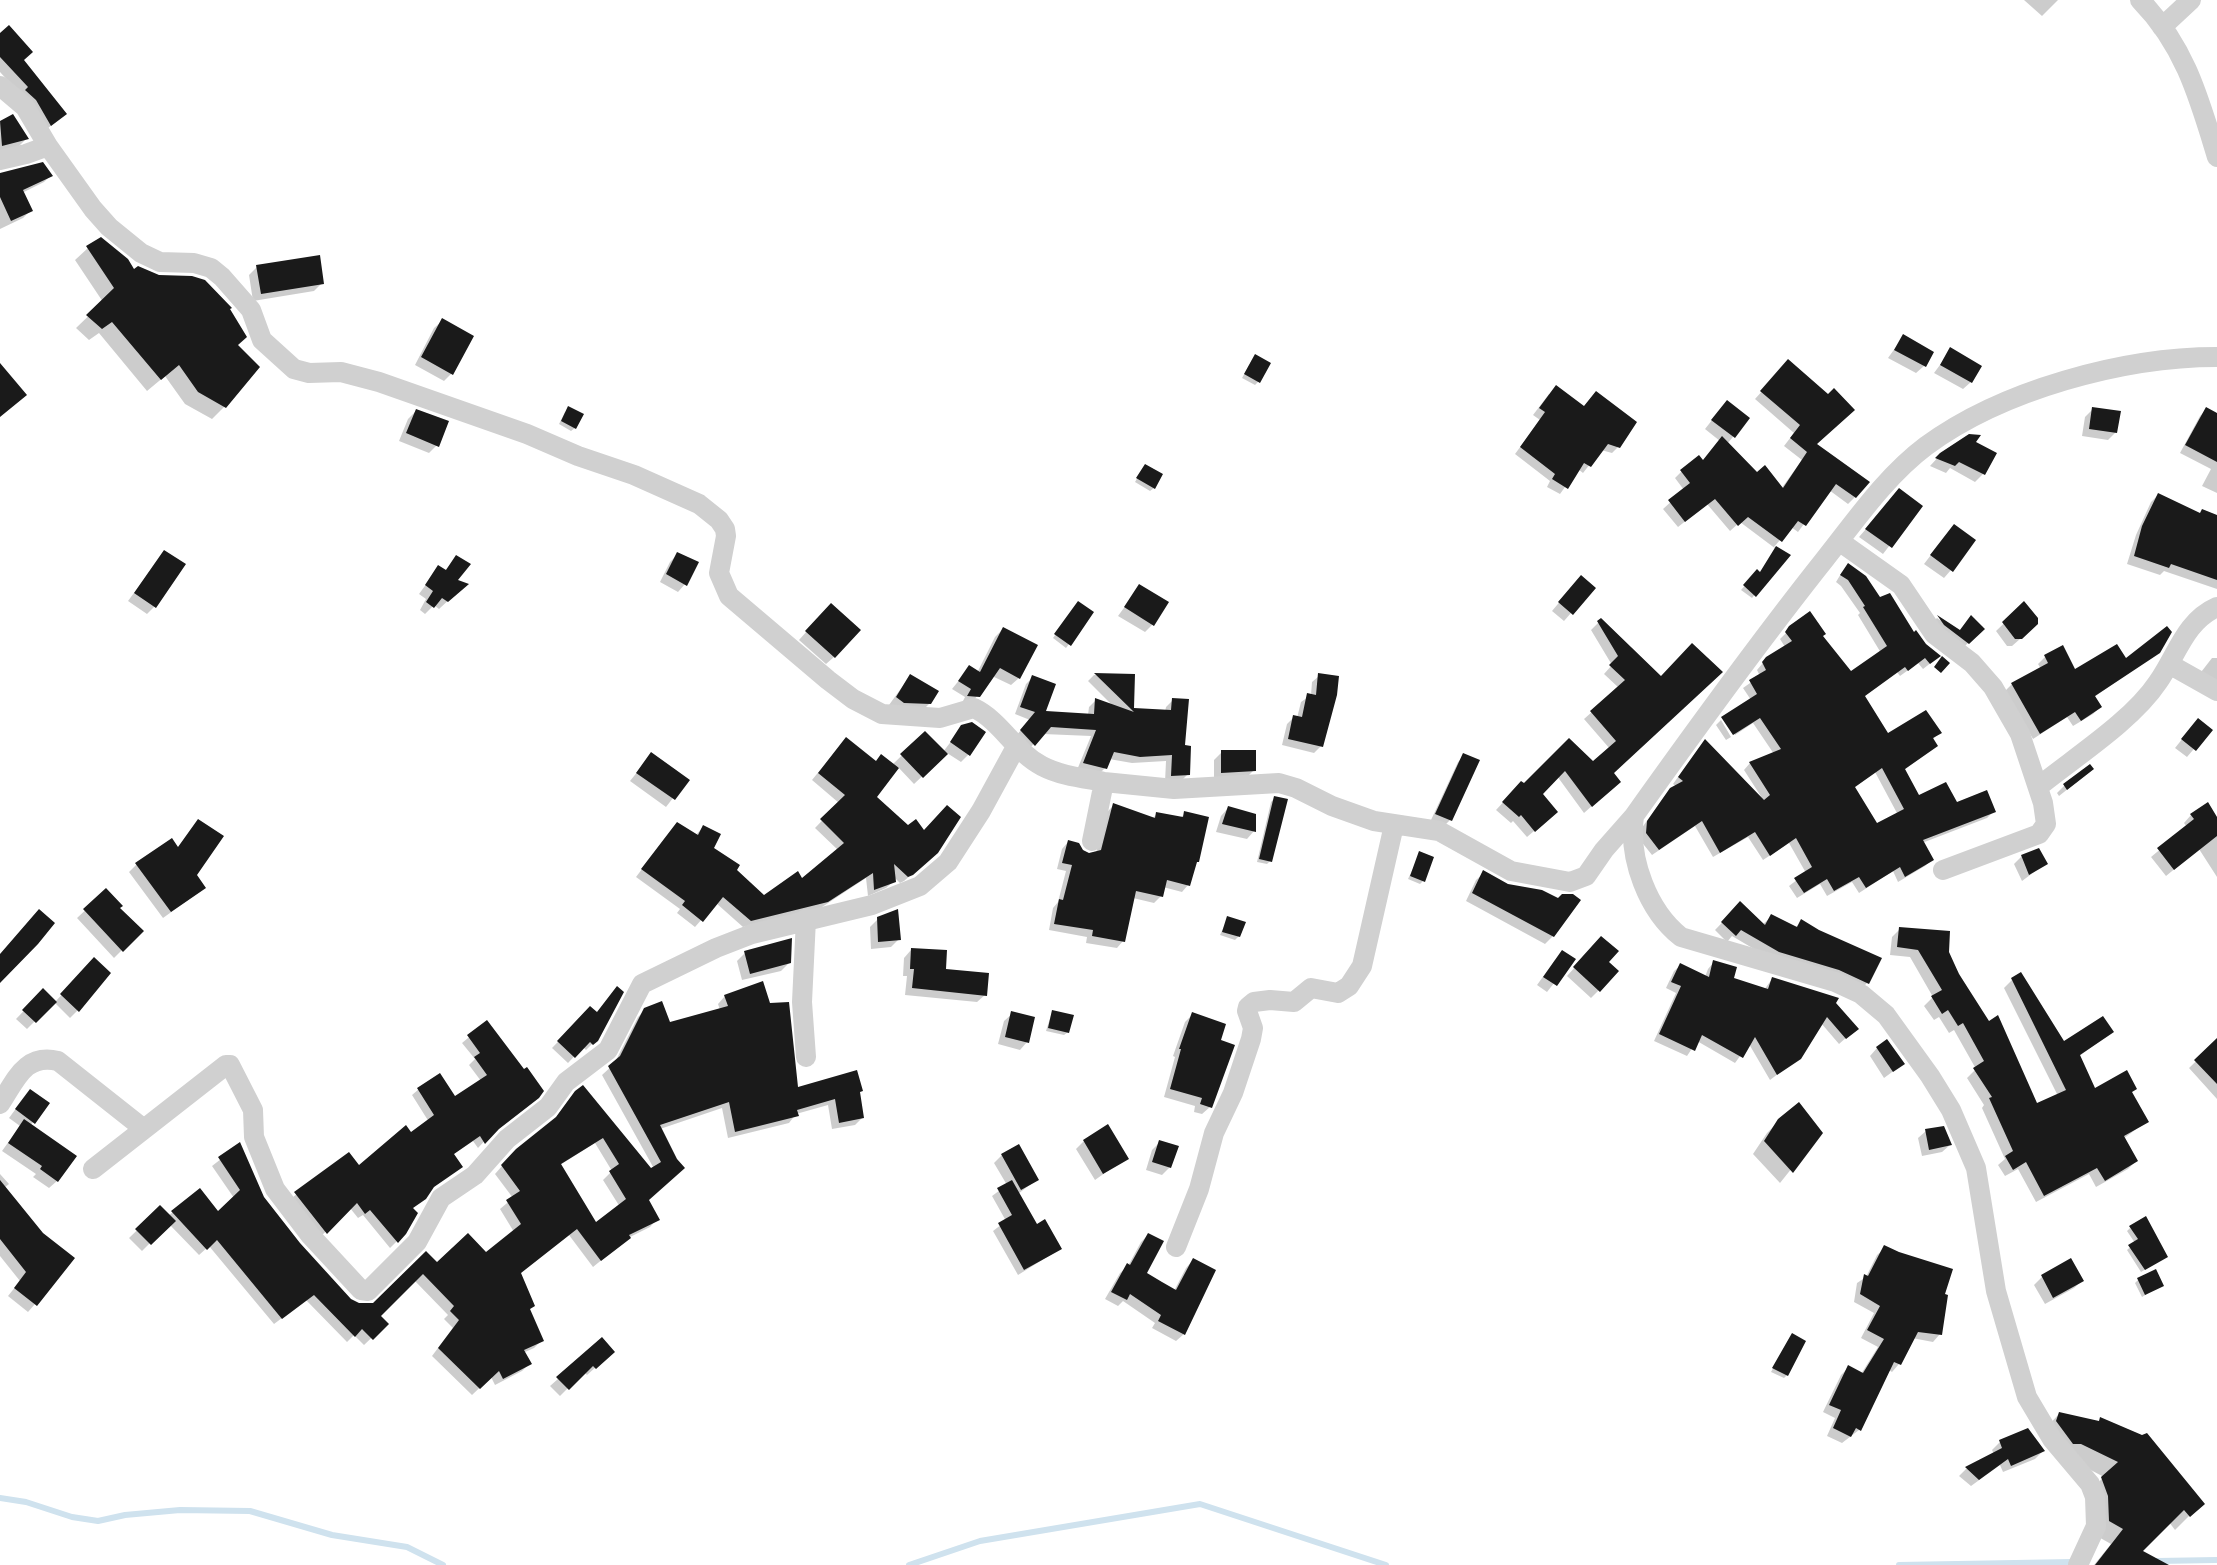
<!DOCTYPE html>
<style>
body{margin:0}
canvas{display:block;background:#fff}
</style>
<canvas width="2217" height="1565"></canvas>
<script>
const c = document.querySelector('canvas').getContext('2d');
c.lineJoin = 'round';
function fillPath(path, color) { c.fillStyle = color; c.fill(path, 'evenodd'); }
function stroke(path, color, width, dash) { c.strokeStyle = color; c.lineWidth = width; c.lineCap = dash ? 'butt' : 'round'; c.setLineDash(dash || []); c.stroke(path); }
fillPath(new Path2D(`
 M2024 0H2058L2042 16Z
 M0 36 22 61 57 121 43 132 22 96 0 72Z
 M12 117 26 139 19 146 0 152V123Z
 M0 174 51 175 44 182 22 193 30 211 23 218 0 229Z
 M88 248 134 272 236 346 225 406 212 419 185 404 165 376 147 391 99 333 89 340 76 328 103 302 75 260Z
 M257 267 322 283 314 291 253 301 249 275Z
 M442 321 452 373 444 381 415 365 434 328Z
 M1903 337 1924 366 1916 373 1888 358Z
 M1951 350 1971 382 1963 389 1934 373Z
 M1252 360 1258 382 1255 385 1242 378Z
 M1782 369 1814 445 1855 497 1848 504 1829 490 1798 532 1791 527 1774 547 1788 555 1752 598 1741 590 1757 572 1760 574 1776 549 1740 522 1730 531 1707 504 1678 527 1663 509 1684 490 1675 478 1681 472 1702 462 1720 441 1705 429 1720 410 1748 419 1727 444 1757 474 1781 489 1802 460 1784 446 1794 433 1755 399Z
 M1549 394 1619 446 1612 453 1601 450 1583 473 1578 469 1560 494 1547 487 1550 481 1515 454 1540 420 1533 415Z
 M2093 409 2116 432 2108 440 2082 436 2085 417Z
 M2206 410 2217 415V493L2202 486 2211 469 2180 453 2200 416Z
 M416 411 437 445 429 453 399 441 408 419Z
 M565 412 575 428 571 431 559 424Z
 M1973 442 1983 474 1975 482 1950 468 1946 473 1930 466 1941 454Z
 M1142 470 1154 488 1150 491 1135 482Z
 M2158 495 2199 514 2217 517V589L2164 571 2160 575 2127 564 2136 535 2151 502Z
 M1892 499 1920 506 1883 554 1859 537Z
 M1947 534 1951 570 1944 578 1924 564Z
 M164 552 155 606 147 614 128 601Z
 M678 554 685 584 678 592 660 582 670 562Z
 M456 557 454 581 465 585 439 609 434 605 425 614 420 610 426 599 419 594 438 568 444 572Z
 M1842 572 1879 599 1932 662 1923 669 1918 663 1900 676 1897 672 1863 697 1888 736 1939 733 1932 740 1936 746 1904 770 1918 798 1994 811 1987 818 1922 843 1932 860 1925 866 1898 882 1893 871 1859 893 1852 882 1827 896 1820 884 1797 898 1789 886 1806 873 1789 843 1763 860 1748 837 1713 857 1695 826 1652 855 1640 840 1641 829 1664 797 1677 787 1673 784 1699 748 1762 798 1744 770 1750 763 1774 754 1753 723 1735 735 1724 718 1751 700 1743 688 1760 676 1757 670 1767 658 1785 647 1780 639 1791 628 1821 636 1850 674 1881 653 1858 615 1860 613 1841 586 1836 582ZM1875 772 1898 815 1876 826 1854 788Z
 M1140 586 1152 625 1145 632 1118 616Z
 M1573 586 1571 613 1564 621 1552 611Z
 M2024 604 2028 632 2012 646H2007L1996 631Z
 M1075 607 1069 644 1066 648 1053 638Z
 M823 613 834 657 826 664 799 640Z
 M1971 617 1982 629 1960 651 1931 624 1937 618 1958 632Z
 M1598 623 1661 678 1611 773V789L1584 813 1557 776 1540 794 1548 819 1527 837 1513 821 1511 823 1496 810 1521 783 1524 786 1569 741 1593 764 1610 749 1584 719 1619 688 1604 674 1612 665 1591 630Z
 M1003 629 1019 678 1011 685 992 676 971 704 962 703 965 697 952 689 969 668 977 673 995 637Z
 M2159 652 2094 697 2100 707 2093 714 2073 726 2067 717 2033 739 2005 691 2012 684 2041 669 2038 664 2045 657 2074 672Z
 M2212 658H2217V688L2198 676Z
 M1094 675 1133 676 1132 710 1165 712 1166 707 1173 700 1188 774 1181 781 1165 782 1166 761 1132 763 1109 759 1105 768 1098 775 1077 770 1091 736 1043 734 1027 751 1014 738 1030 720 1015 714 1026 684 1033 677 1043 713 1088 715 1089 707 1096 700 1115 708 1088 681Z
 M910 676 930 703 922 711 889 705Z
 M1319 676 1321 746 1314 753 1282 745 1287 724 1294 717 1297 718 1301 702 1311 695 1312 682Z
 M1721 720 1731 737 1726 740 1716 725Z
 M962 727 969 754 961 762 947 753 914 784 898 767 874 797 928 860 904 881 900 883 893 876 894 881 886 888 868 896 866 878 819 909 743 927 716 903 695 927 677 913 680 909 636 877 670 832 695 836 703 827 711 849 764 897 802 880 838 850 815 828 839 803 812 780 839 747 875 763 892 765 925 733 943 752Z
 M2191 728 2210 730 2187 757 2175 748Z
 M1222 752 1254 770 1246 778 1214 780V760Z
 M651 755 687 780 666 807 630 781Z
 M1464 756 1450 820 1444 826 1431 820 1458 762Z
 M2083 777 2059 796 2057 793 2065 785Z
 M1275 798 1270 861 1267 864 1257 862 1271 802Z
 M1113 806 1152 819 1157 814 1180 818 1185 814 1194 865 1188 885 1182 892 1163 887 1161 896 1154 903 1133 898 1123 941 1117 948 1086 943 1087 937 1049 930 1053 908 1058 902 1066 871 1057 869 1062 849 1068 842 1088 856 1096 853 1107 812Z
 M1228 808 1254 831 1247 839 1216 832 1221 816Z
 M2191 815 2217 820V877L2199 849 2166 876 2151 857 2187 827 2184 823Z
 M198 821 195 895 163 918 129 872 136 865 177 849Z
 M1420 854 1423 881 1420 884 1408 879Z
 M2022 856 2045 864 2022 881 2014 864Z
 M1484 873 1508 886 1558 900 1553 936 1545 944 1466 901 1476 880Z
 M106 891 118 908 141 931 114 958 77 918Z
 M1740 904 1762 925 1772 916 1795 928 1802 921 1867 983 1860 990 1771 959 1732 936 1727 942 1715 930Z
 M1228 918 1239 936 1235 940 1220 935Z
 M878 919 899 939 891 947 871 949 870 927Z
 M1900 929 1947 953 2036 1106 2058 1096 2004 988 2012 980 2063 1044 2112 1032 2078 1057 2094 1091 2130 1093 2147 1121 2123 1139 2136 1161 2128 1169 2096 1187 2089 1174 2036 1202 2018 1169 2005 1176 1998 1165 2005 1159 1982 1108 1984 1105 1967 1078 1976 1069 1954 1030 1949 1033 1939 1017 1934 1020 1924 1006 1933 997 1910 957 1890 955 1892 937Z
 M1594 946 1606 962 1599 990 1591 998 1567 976Z
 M911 950 944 971 985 995 977 1002 905 995 907 976H903L904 958Z
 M745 953 789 963 781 971 742 980 737 961Z
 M1573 959 1547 992 1537 985 1555 960Z
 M94 960 78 1010 70 1018 54 1002 27 1029 16 1019 43 991 55 1002Z
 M1714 962 1731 980 1764 990 1772 979 1834 1004 1856 1029 1839 1044 1821 1023 1799 1058 1770 1080 1749 1044 1735 1063 1697 1041 1687 1056 1654 1041 1676 993 1666 988 1674 971 1681 965 1705 977 1708 969Z
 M725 996 796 1089 858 1093 862 1118 855 1125 832 1129 828 1105 796 1114 789 1123 728 1138 722 1108 660 1129 675 1160 647 1200 657 1219 650 1227 630 1237 593 1267 569 1235 519 1274 528 1310 541 1341 534 1348 523 1353 529 1364 522 1371 495 1385 491 1377 472 1395 432 1356 453 1328 444 1319 448 1315 414 1280 378 1316 386 1324 364 1345 354 1335 347 1342 306 1300 274 1324 209 1246 199 1255 169 1224 142 1251 129 1238 160 1208 168 1216 199 1191 217 1214 234 1198 212 1166 239 1145 263 1198 298 1244 350 1300 357 1304 372 1306 437 1264 485 1255 514 1232 500 1209 513 1198 495 1174 509 1158 553 1122 568 1101 655 1176 657 1174 602 1075 614 1064 638 1017 646 1009 669 1025 720 1010 718 1004ZM595 1143 612 1171 603 1180 620 1207 596 1225 560 1165Z
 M590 1009 596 1040 586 1050 583 1047 568 1063 552 1048Z
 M1052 1012 1068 1032 1064 1035 1046 1031Z
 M1012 1014 1027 1042 1020 1050 998 1044 1004 1021Z
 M1193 1014 1218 1041 1210 1107 1202 1114 1194 1112 1195 1106 1164 1097 1175 1057 1173 1056 1185 1022Z
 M486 1023 492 1133 478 1148 473 1141 452 1155 461 1167 429 1190 411 1209 405 1233 390 1248 363 1215 358 1218 350 1208 319 1238 289 1200 349 1155 359 1168 429 1122 412 1095 419 1089 454 1099 481 1081 469 1065 475 1059 462 1043Z
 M2217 1041V1099L2189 1068Z
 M1877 1048 1903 1064 1884 1078 1870 1056Z
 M23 1099 47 1104 30 1126 57 1181 49 1188 33 1177 36 1174 2 1151 20 1126 9 1118Z
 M1780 1120 1820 1133 1780 1183 1753 1154 1767 1133Z
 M1926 1131 1950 1145 1942 1152 1922 1156 1918 1138Z
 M1084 1141 1126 1158 1095 1180 1076 1149Z
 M1160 1142 1170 1167 1162 1175 1146 1170 1152 1150Z
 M1002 1155 1036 1180 1018 1194 1036 1227 1060 1249 1018 1275 993 1231 1006 1221 992 1196 1007 1185 994 1163Z
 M0 1174 9 1184 4 1188 35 1304 28 1312 8 1296 20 1281 0 1256Z
 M2130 1228 2166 1257 2141 1272 2127 1250 2135 1243 2127 1231Z
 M1148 1235 1144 1273 1174 1291 1186 1268 1193 1260 1184 1334 1176 1341 1152 1328 1155 1323 1123 1301 1118 1306 1105 1299 1120 1273 1128 1266 1141 1242Z
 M1885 1248 1943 1296 1940 1334 1933 1342 1912 1338 1899 1364 1892 1372 1889 1370 1859 1430 1842 1443 1827 1436 1835 1418 1823 1412 1841 1375 1848 1368 1861 1374 1878 1347 1861 1338 1874 1313 1854 1302 1857 1283 1866 1277 1877 1255Z
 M2070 1261 2082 1281 2074 1288 2045 1304 2034 1285 2042 1277Z
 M2138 1280 2162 1285 2142 1297 2135 1283Z
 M1789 1339 1787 1375 1784 1378 1771 1372Z
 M602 1340 605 1359 587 1375 584 1372 560 1396 550 1386Z
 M2059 1414 2202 1503 2175 1530 2169 1522 2140 1552 2157 1565H2094L2111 1544 2095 1535 2087 1493 2104 1477 2066 1457 2045 1429Z
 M2000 1442 2043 1451 2035 1459 2003 1472 2000 1465 1971 1486 1959 1476 1966 1469 1994 1454 1992 1450Z`), '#0003');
stroke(new Path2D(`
 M0 1498 26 1502 72 1517 98 1521 125 1515 180 1510 250 1511 332 1535 407 1547 443 1565
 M2157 1561 2217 1560
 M909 1565 980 1541 1200 1504 1386 1565
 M1899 1565 2073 1562`), '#cfe2ee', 6);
fillPath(new Path2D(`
 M9 25 33 52 24 60 67 114 51 126 36 100 25 90 28 87 0 57V33Z
 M13 114 29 139 2 146 0 121Z
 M43 162 53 176 23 190 33 211 11 221 0 197V173Z
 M101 237 128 259 134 269 138 266 159 275 192 276 205 280 232 308 230 309 247 337 238 345 260 367 226 408 198 392 179 365 161 380 112 322 102 329 86 315 114 288 86 246Z
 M320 255 324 284 261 294 256 265Z
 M442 318 474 336 453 375 421 357Z
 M1903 334 1934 352 1926 367 1894 350Z
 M1950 347 1982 366 1972 383 1940 365Z
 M1255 354 1271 363 1260 383 1244 374Z
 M1788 359 1828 394 1834 388 1855 410 1817 444 1870 482 1856 498 1836 484 1806 526 1798 521 1782 542 1748 517 1738 526 1715 499 1685 522 1668 500 1690 483 1680 470 1699 455 1703 460 1722 436 1757 472 1765 465 1783 488 1807 452 1790 438 1800 425 1760 391Z
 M0 363 27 395 0 417Z
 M1556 385 1584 406 1596 391 1637 422 1620 448 1608 444 1591 467 1584 463 1568 489 1552 479 1555 474 1520 447 1545 412 1539 408Z
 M1727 400 1750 418 1735 438 1711 420Z
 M568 406 584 414 576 429 561 421Z
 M2092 407 2121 411 2117 433 2089 429Z
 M2206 407 2217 413V462L2185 445Z
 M416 409 449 421 439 447 406 433Z
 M1969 434 1981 435 1976 442 1997 453 1985 475 1959 462 1955 466 1935 458 1940 453Z
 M1145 464 1163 474 1155 489 1136 478Z
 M1899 488 1923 506 1892 548 1865 529Z
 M2158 493 2200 513 2202 509 2217 515V580L2171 564 2169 568 2134 556 2142 526Z
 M1954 524 1976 540 1953 572 1930 555Z
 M1776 546 1791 555 1756 597 1743 585 1757 569 1760 572Z
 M164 550 186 564 156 608 134 593Z
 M677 552 699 562 687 586 666 574Z
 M456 555 471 564 458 580 469 584 448 602 442 598 434 608 426 602 433 591 425 585 438 565 446 570Z
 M1848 563 1866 576 1880 597 1890 593 1914 632 1916 630 1926 644 1941 656 1930 664 1925 658 1908 671 1905 667 1865 696 1888 733 1926 710 1942 733 1933 738 1938 746 1905 769 1919 795 1946 782 1957 802 1987 790 1996 812 1923 840 1934 860 1905 877 1900 867 1866 888 1859 877 1834 891 1827 879 1804 893 1794 878 1812 867 1796 838 1770 856 1755 832 1720 853 1702 821 1659 850 1646 833 1647 821 1670 788 1683 781 1678 777 1705 739 1764 800 1770 795 1749 762 1781 749 1760 718 1733 735 1721 717 1757 694 1749 680 1766 670 1762 662 1766 657 1792 641 1785 632 1789 626 1810 611 1826 634 1823 636 1851 671 1887 646 1863 607 1865 606 1848 580 1840 575ZM1882 768 1904 809 1877 823 1855 787Z
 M1581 575 1596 588 1573 615 1558 602Z
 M1139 584 1169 602 1154 626 1124 607Z
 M1078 601 1094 612 1071 646 1054 634Z
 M2024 601 2038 618V624L2022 639H2015L2002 622Z
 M831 603 861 630 835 658 805 631Z
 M1937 615 1960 630 1971 615 1985 629 1969 644 1944 625Z
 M1601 618 1661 676 1692 643 1723 672 1614 773 1621 782 1592 807 1565 771 1543 794 1558 812 1535 832 1521 815 1519 817 1502 802 1521 781 1524 783 1569 738 1593 761 1616 741 1590 711 1625 680 1609 665 1618 656 1597 621Z
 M2167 626 2172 632 2160 653 2095 696 2102 707 2081 721 2075 712 2040 734 2011 683 2048 663 2044 655 2063 645 2075 669 2117 644 2126 658Z
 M1003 627 1038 645 1020 679 1000 668 980 697 967 696 971 689 958 681 969 665 980 672Z
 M1942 656 1950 663 1941 673 1934 667Z
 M1094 673 1135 674 1134 708 1171 710 1172 698 1189 699 1185 745 1191 746 1190 775 1171 776 1172 755 1140 757 1114 752 1107 769 1083 763 1096 730 1051 727 1035 746 1020 730 1035 712 1020 707 1032 675 1056 684 1046 711 1094 714 1095 698 1134 712Z
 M1318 673 1339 676 1337 695 1323 747 1288 739 1293 715 1302 717 1307 693 1316 695Z
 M910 674 939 691 931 704 904 703 896 697Z
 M2198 718 2213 730 2196 751 2181 739Z
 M972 722 986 732 970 756 950 742 961 725Z
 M925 731 948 754 923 778 900 754Z
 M846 737 876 761 881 754 899 768 877 797 908 825 916 819 924 830 947 805 961 817 938 853 913 875 908 877 894 864 896 882 874 890 873 873 828 902 751 921 723 897 703 922 682 905 685 901 641 869 677 822 698 835 703 825 721 834 714 848 740 865 737 870 764 895 798 871 802 878 844 843 820 819 845 795 818 773Z
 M1221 750H1256V771L1221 773Z
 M651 752 690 780 675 800 636 773Z
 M1463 753 1480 760 1452 821 1435 814Z
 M2090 764 2094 769 2067 790 2063 784Z
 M1274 796 1288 799 1272 862 1259 859Z
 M2208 802 2217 817V836L2174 870 2157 848 2194 819 2190 814Z
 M1113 803 1155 818 1156 812 1183 817 1184 811 1209 817 1199 862H1197L1190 886 1167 880 1163 897 1136 891 1125 942 1092 936 1093 930 1054 924 1059 899 1063 900 1072 865 1062 863 1068 840 1079 843 1083 850 1089 853 1101 850Z
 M1228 806 1256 814V832L1222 824Z
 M198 819 224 836 197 875 206 888 171 912 135 863 172 838 178 847Z
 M2039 848 2048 864 2029 875 2021 855Z
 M1419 851 1434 857 1425 882 1410 876Z
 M1483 870 1508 884 1542 890 1558 898 1562 894H1573L1581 900 1554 937 1472 893Z
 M106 888 123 906 120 908 144 931 123 952 83 909Z
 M1740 901 1765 925 1771 914 1797 927 1801 919 1819 930 1882 958 1869 984 1839 970 1779 952 1741 930 1736 936 1721 922Z
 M39 909 55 923 38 944 0 983V954Z
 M898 909 901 940 878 942 877 917Z
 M1227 916 1246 922 1240 937 1222 932Z
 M1899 927 1950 931 1949 952 1959 974 1989 1021 1998 1015 2037 1103 2066 1090 2011 978 2021 972 2064 1041 2103 1016 2114 1032 2080 1055 2095 1088 2127 1070 2137 1089 2132 1092 2149 1122 2124 1136 2138 1161 2105 1181 2097 1168 2044 1196 2026 1162 2013 1170 2005 1156 2013 1151 1989 1098 1992 1097 1973 1068 1984 1061 1963 1023 1958 1026 1948 1010 1942 1014 1931 996 1942 990 1918 950 1897 947Z
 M1601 936 1619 951 1609 962 1619 971 1600 992 1573 967Z
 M792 938 791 963 750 974 744 951Z
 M911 948 947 950 946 969 989 973 987 996 912 988 914 969H910Z
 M1562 950 1576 959 1557 986 1543 977Z
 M94 957 111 973 79 1012 60 994Z
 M1713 960 1737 967 1734 978 1768 989 1772 977 1839 998 1836 1003 1859 1029 1846 1039 1827 1017 1801 1059 1777 1075 1755 1037 1743 1058 1702 1035 1695 1051 1659 1034 1681 986 1671 982 1680 963 1709 977Z
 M763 981 770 1003 789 1002 798 1087 857 1070 863 1091 860 1092 864 1118 839 1123 835 1099 797 1110 799 1116 735 1132 729 1102 660 1125 677 1159 685 1168 649 1200 660 1220 629 1235 631 1238 601 1261 577 1229 521 1273 535 1306 530 1309 544 1341 524 1350 532 1364 503 1379 499 1371 480 1389 438 1348 459 1320 450 1311 454 1306 423 1274 381 1316 389 1324 373 1340 362 1329 355 1337 314 1295 282 1319 217 1240 207 1250 171 1211 200 1188 218 1211 240 1190 218 1157 240 1142 264 1197 300 1243 351 1299 359 1303H373L426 1251 437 1262 468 1233 486 1252 521 1224 506 1200 520 1191 501 1165 516 1149 556 1117 575 1091 583 1085 651 1168 661 1162 608 1066 620 1056 644 1008 662 1001 670 1022 728 1006 724 995ZM603 1138 619 1164 609 1171 626 1199 596 1222 561 1164Z
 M617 986 624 992 598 1041 593 1045 590 1042 575 1058 557 1041 590 1006 597 1012Z
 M43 988 57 1002 36 1023 22 1010Z
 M1052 1010 1074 1015 1069 1033 1048 1028Z
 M1011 1011 1035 1017 1029 1043 1005 1037Z
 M1192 1012 1226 1024 1221 1040 1235 1045 1212 1108 1200 1104 1202 1098 1170 1089 1181 1049H1179Z
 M487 1020 524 1069 527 1067 544 1091 539 1098 499 1129 485 1144 480 1136 454 1154 463 1167 434 1187 426 1199 413 1208 418 1213 406 1234 398 1243 370 1210 365 1214 357 1203 327 1234 294 1192 349 1152 359 1165 406 1125 411 1132 434 1115 417 1088 440 1073 455 1096 487 1075 474 1057 480 1053 467 1035Z
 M2217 1038V1084L2194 1060Z
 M1887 1039 1905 1064 1893 1072 1876 1047Z
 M30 1089 50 1103 35 1124 15 1109Z
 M1799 1102 1823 1133 1793 1173 1764 1141 1778 1119Z
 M24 1119 77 1156 58 1182 40 1169 42 1166 8 1143Z
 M1108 1124 1129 1159 1103 1174 1083 1140Z
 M1944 1126 1952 1145 1929 1150 1925 1129Z
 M1159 1140 1179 1146 1171 1168 1152 1162Z
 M1019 1144 1039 1180 1021 1190 1001 1154Z
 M0 1180 43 1233 75 1258 37 1306 14 1288 26 1272 0 1239Z
 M1012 1180 1037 1224 1045 1219 1062 1249 1024 1270 998 1223 1012 1215 997 1188Z
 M160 1205 176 1221 151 1245 135 1229Z
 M2146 1216 2168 1257 2145 1270 2128 1245 2138 1239 2129 1226Z
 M1148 1233 1164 1241 1147 1273 1162 1282 1176 1290 1193 1258 1216 1270 1185 1335 1158 1321 1161 1315 1130 1294 1127 1300 1111 1292 1127 1263 1130 1265Z
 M1884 1245 1899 1252 1953 1269 1945 1294 1948 1295 1942 1335 1918 1332 1901 1365 1894 1362 1861 1431 1856 1428 1851 1437 1833 1428 1841 1410 1829 1405 1848 1365 1863 1373 1884 1339 1867 1330 1880 1306 1860 1294 1864 1274 1868 1276Z
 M2071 1258 2084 1281 2053 1298 2041 1275Z
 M2156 1269 2164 1286 2145 1295 2137 1278Z
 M1792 1333 1806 1341 1788 1376 1772 1368Z
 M602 1337 615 1352 596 1369 593 1366 569 1390 556 1377Z
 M2059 1412 2099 1421 2100 1417 2142 1435 2147 1433 2205 1504 2190 1517 2184 1510 2143 1551 2169 1565H2095L2123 1529 2109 1521 2108 1496 2101 1477 2118 1462 2081 1444H2073L2056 1421Z
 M2028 1428 2045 1451 2011 1466 2008 1459 1979 1480 1965 1467 2002 1448 1999 1440Z`), '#1a1a1a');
stroke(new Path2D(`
 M2140 0C2185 46 2199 98 2217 157
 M2162 27 2191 0
 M0 86 25 107 48 146 93 209 109 227 141 253 160 262 194 263 211 268 222 277 251 310 262 340 294 369 309 373 341 372 379 382 527 434 578 456 634 475 699 504 719 520 725 529 726 536 719 573 729 596 828 680 853 699 882 714 940 718 974 708C1001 721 1015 752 1042 766 1061 776 1083 778 1104 782L1092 841
 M0 160 26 154 48 146
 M1839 541 1901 585 1934 634 1972 663 1993 687 2020 734 2043 803 2046 824 2039 834 1943 870
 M2169 664 2217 691
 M1104 782 1174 789 1279 783 1296 788 1332 806 1374 821 1439 831 1511 871 1570 882 1586 876 1604 850 1634 816
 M2038 787C2075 757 2132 721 2158 682 2177 655 2185 621 2217 607
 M806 919 802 1002 806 1057
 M0 1104C16 1080 25 1053 58 1061L144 1129
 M93 1169 226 1065H230L253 1110 254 1137 275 1189 310 1235 361 1290 368 1291 417 1242 441 1198 475 1175 507 1139 548 1107 566 1082 608 1050 642 984 716 948 752 934 872 905 920 886 948 862 981 811 1017 745
 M1176 1247 1199 1189 1214 1133 1233 1093 1251 1039 1253 1028 1247 1011 1248 1007 1254 1002 1270 1000 1294 1002 1311 988 1338 993 1349 986 1362 966 1394 825
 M2078 1565 2096 1526 2095 1497 2090 1484 2052 1439 2027 1397 1996 1291 1976 1168 1951 1110 1930 1076 1886 1015 1861 994 1835 982 1681 937C1648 911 1628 859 1634 816 1696 729 1759 642 1825 559 1856 520 1886 476 1926 446 2002 390 2123 357 2217 357`), '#d0d0d0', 20);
</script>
